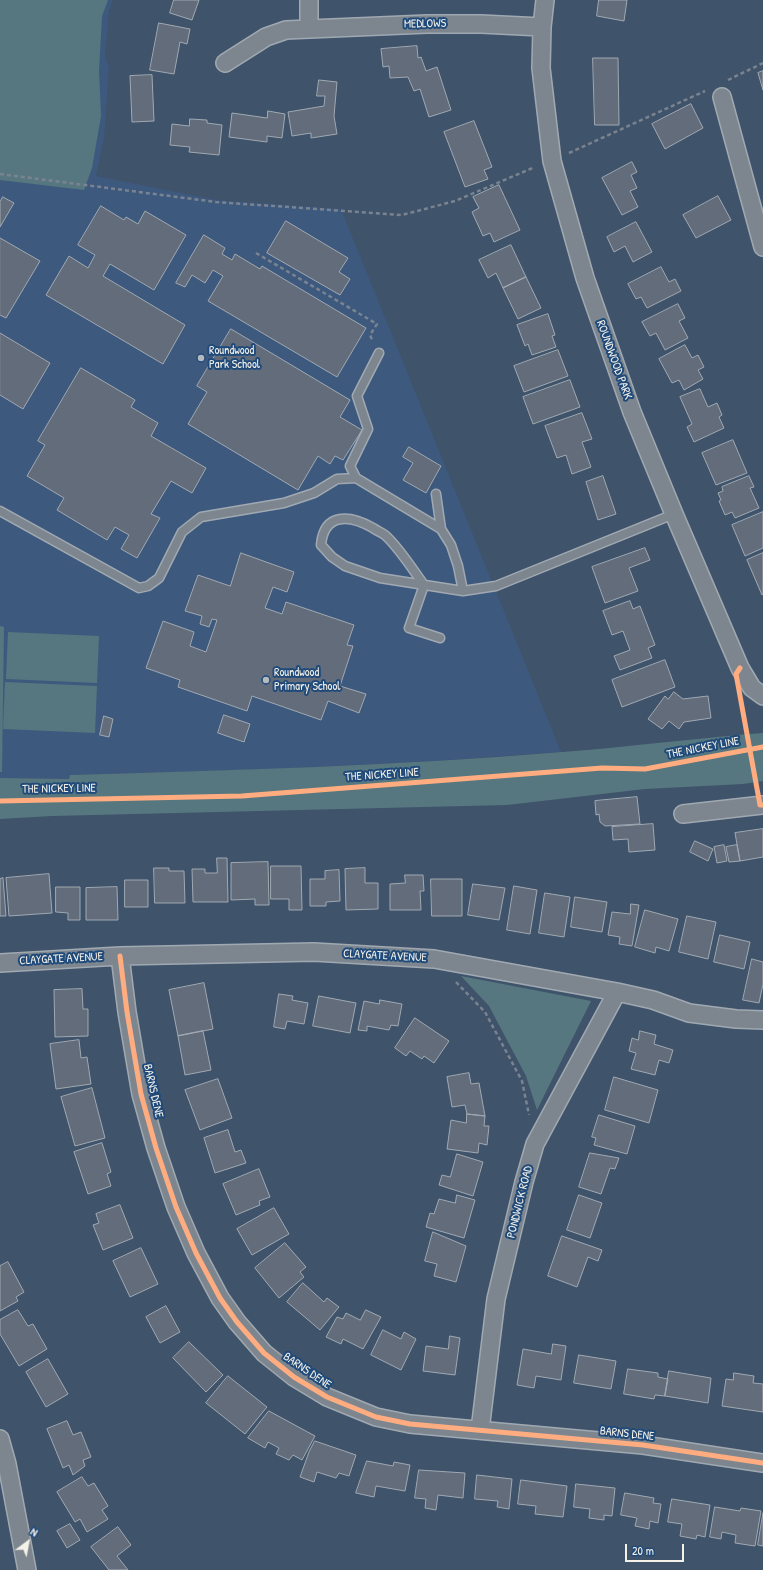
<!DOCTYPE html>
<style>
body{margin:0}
#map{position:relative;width:763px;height:1570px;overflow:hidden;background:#3f536b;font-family:"Patrick Hand",sans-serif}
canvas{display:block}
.north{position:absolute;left:8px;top:1522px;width:40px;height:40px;-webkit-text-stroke:3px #1f4a7a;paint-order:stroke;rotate:32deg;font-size:11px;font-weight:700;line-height:16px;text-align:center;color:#f4f1e8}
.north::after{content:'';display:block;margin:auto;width:14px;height:18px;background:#f4f1e8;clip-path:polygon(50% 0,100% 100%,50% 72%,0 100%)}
.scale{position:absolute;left:625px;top:1544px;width:59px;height:18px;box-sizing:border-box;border:2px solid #f4f1e8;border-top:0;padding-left:5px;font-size:12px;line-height:14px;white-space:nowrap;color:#f4f1e8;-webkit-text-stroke:3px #1f4a7a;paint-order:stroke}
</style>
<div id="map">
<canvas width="763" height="1570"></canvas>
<div class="north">N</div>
<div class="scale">20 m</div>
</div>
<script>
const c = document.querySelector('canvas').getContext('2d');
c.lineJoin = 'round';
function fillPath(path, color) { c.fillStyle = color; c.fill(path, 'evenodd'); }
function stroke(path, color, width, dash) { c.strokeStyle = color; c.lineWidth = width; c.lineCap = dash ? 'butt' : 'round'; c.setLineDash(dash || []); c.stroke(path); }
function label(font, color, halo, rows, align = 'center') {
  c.font = font + ' "Patrick Hand",sans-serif'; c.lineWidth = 4; c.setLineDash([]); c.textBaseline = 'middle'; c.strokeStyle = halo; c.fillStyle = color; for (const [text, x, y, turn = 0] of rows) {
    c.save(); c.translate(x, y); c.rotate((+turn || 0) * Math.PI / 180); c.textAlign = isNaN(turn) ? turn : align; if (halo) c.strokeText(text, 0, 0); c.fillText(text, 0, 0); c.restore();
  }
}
fillPath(new Path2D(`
 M0 0H113L109 11 105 56 109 67 104 138 96 176 216 200 341 209 561 752 434 761 275 769 71 775 70 779 0 778Z`), '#3e597e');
fillPath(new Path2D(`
 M0 0H108L102 16 99 71 101 116 92 168 84 190 0 180Z
 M0 626 4 627 2 772H0Z
 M8 632 99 636 97 683 6 679Z
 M5 682 97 686 95 733 3 729Z
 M763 733V781L743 784 645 789 507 805 52 816 0 819V778L69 779 70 775C234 770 398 766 562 752 629 747 696 738 763 733Z
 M461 976 591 1001 537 1110 526 1076 489 1006Z`), '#56777f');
const building = new Path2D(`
 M174 0H199L192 20 170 13Z
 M599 0H627L624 21 597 16Z
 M159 23 190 29 187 44 180 42 174 74 150 70Z
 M417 46 418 58 421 57 426 71 437 67 451 110 429 117 420 89 414 91 408 77 390 78 389 66 383 67 381 49Z
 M593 58H618L619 125H595Z
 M763 71V90L758 73Z
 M152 75 154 121 132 122 130 76Z
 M319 80 337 82 334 116 337 134 311 138V133L292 136 288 112 324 106 325 96H317Z
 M691 104 703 128 665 149 652 124Z
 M268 111 285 114 282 138 267 136V142L229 137 232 113 267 118Z
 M190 119 207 120V123L222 125 219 155 189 152 190 147 170 145 172 124 189 126Z
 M474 121 492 167 484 170 488 179 465 187 444 132Z
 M632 162 637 172 631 175 637 188 630 191 638 207 622 215 602 178Z
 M499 185 520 230 494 242 490 233 483 236 472 212 479 208 473 197Z
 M718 196 731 220 696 238 683 215Z
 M3 197 14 203 0 227V202Z
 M101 206 124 220 126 217 138 224 145 211 186 235 154 290 110 264 103 276 185 325 163 364 46 295 69 256 88 268 95 255 78 245Z
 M286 221 348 258 339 272 350 279 340 295 267 253Z
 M636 222 652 252 633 262 625 246 614 252 607 237Z
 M204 235 225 248 222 254 232 260 235 254 260 269 262 266 366 328 337 377 208 301 223 276 213 270 205 283 192 275 185 287 176 283Z
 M0 238 40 261 6 318 0 315Z
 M511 245 526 277 503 288 496 273 488 278 479 260Z
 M661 267 669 282 675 279 681 291 647 308 641 297 636 299 628 284Z
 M526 277 541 308 518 319 503 288Z
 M678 304 685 318 679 321 688 338 665 350 656 333 650 336 642 322Z
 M548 314 555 335 552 336 556 347 532 355 528 344 525 346 517 325Z
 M231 329 350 400 340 417 362 430 343 460 335 456 330 464 318 456 298 490 188 424 207 392 197 386Z
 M0 333 50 363 23 409 0 395Z
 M685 345 692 358 698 355 704 367 698 370 703 379 684 390 679 380 672 383 659 359Z
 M558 350 568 376 524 392 514 366Z
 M81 368 135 400 131 407 158 423 151 436 206 468 192 493 171 481 151 514 160 518 137 558 121 549 129 535 115 527 107 540 57 510 64 498 27 476 45 445 38 441Z
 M570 380 580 407 533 424 523 397Z
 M700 389 708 407 717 403 722 415 719 417 724 428 694 442 687 427 692 424 680 397Z
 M582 413 592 439 582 442 591 467 572 474 566 455 557 458 545 426Z
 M733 440 747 473 716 485 702 453Z
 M409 447 441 466 426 493 403 480 413 463 403 457Z
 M603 476 616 514 598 520 586 482Z
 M749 476 754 487 750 488 759 508 735 518 732 512 725 515 719 501 721 500 718 493 723 491 722 487Z
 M763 512V548L745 556 732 525Z
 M645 548 650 560 629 568 638 591 605 603 592 567Z
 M241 553 294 572 287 592 273 587 265 608 282 614 286 602 354 625 347 645 353 646 340 686 366 694 359 713 328 701 321 720 252 696 247 711 178 687 180 680 146 668 163 621 194 632 190 646 206 652 217 620 212 619 209 627 200 624 202 616 185 611 198 575 230 586Z
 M763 553V594L762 595 747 560Z
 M630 601 633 609 640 606 655 645 648 648 652 658 620 670 614 656 630 650 623 631 612 635 603 611Z
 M665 660 675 687 622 707 612 680Z
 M674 692 683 699 708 696 711 718 684 722 679 729 669 721 662 729 648 719 665 696 668 699Z
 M224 715 250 724 244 742 218 733Z
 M104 716 113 719 109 737 100 735Z
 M637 797 640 824 605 826 600 822 599 814 596 815 595 801Z
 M653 824 655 850 629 852 628 839 613 840 612 827Z
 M763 829V857L740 861 735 833Z
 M695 841 713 849 708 861 690 852Z
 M724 845 727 861 717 863 714 847Z
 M737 845 740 861 729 862 726 847Z
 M217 858H227L228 902H193L192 869H205V873H217Z
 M268 862 269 905H255V899L231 900V863Z
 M271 866H301L302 910H289V899H271Z
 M154 868H169V871H184L185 903H155Z
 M365 868V883H378V909L346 910 345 869Z
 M339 870 340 901 326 902V906H310V879H325V871Z
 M49 874 52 913 9 916 6 878Z
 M405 875H423L424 891H420L421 910H390V884L405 883Z
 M3 878 6 916H0V879Z
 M431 879H462V916H432Z
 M125 880H148V907H125Z
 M473 884 505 888 499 920 468 915Z
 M514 886 537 890 530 934 507 930Z
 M56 887H80V920H68V913L56 912Z
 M117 887 118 920H86V888Z
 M545 893 570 897 564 937 539 933Z
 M575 897 607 902 602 932 571 927Z
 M631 904 639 905 632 946 619 944 620 937 608 935 612 912 630 914Z
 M645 910 678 919 669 951 656 947 655 953 635 947Z
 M687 916 716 922 708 959 679 952Z
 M720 935 750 942 744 969 714 962Z
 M752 959 763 962V984L759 1003 743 1000Z
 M204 983 213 1029 178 1036 169 990Z
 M82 989 83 1009H88V1036L55 1037 54 990Z
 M279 994 293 996 292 1000 308 1003 304 1024 287 1021 285 1029 274 1027Z
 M319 996 356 1003 350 1033 313 1026Z
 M380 1000 402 1004 398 1026 391 1025 389 1030 367 1026V1031L358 1030 364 1001 379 1004Z
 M415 1018 449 1041 434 1063 424 1056 422 1059 410 1051 406 1056 395 1048Z
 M203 1031 211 1070 185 1075 178 1036Z
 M640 1031 656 1035 654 1044 673 1050 669 1063 659 1060 655 1075 631 1069 636 1053 629 1051 632 1038 638 1040Z
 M79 1040 81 1058 87 1057 91 1084 56 1089 50 1044Z
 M469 1073 471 1084 479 1083 485 1116 467 1114 465 1105 452 1107 447 1077Z
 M614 1077 658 1090 649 1123 605 1110Z
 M218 1079 232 1118 200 1130 185 1090Z
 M92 1088 105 1138 75 1146 61 1097Z
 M467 1114 485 1116 484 1126H489L487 1145 479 1143 478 1153 447 1149 451 1120 466 1123Z
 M599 1115 635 1126 627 1154 594 1145 596 1138 592 1137Z
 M228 1130 235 1152 241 1150 246 1163 215 1173 204 1138Z
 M102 1143 111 1172 107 1174 111 1186 88 1194 74 1152Z
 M590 1153 619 1158 615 1169 610 1168 601 1194 579 1187Z
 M457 1154 483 1162 473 1196 439 1185 442 1175 450 1177Z
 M259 1169 270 1197 259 1201 260 1205 236 1215 223 1184Z
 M457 1195 475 1200 464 1238 426 1227 430 1213 434 1214 439 1199 455 1203Z
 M579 1195 602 1203 590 1238 567 1230Z
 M120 1205 133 1238 103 1250 93 1225 99 1223 96 1214Z
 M274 1208 289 1234 252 1255 237 1229Z
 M433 1232 466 1246 456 1282 434 1276 437 1264 425 1261Z
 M562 1236 602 1250 598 1261 588 1257 577 1287 548 1276Z
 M285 1243 306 1267 300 1272 304 1277 279 1298 255 1268Z
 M141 1248 158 1284 130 1297 113 1261Z
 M8 1262 24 1292 16 1297 18 1301 0 1311V1266Z
 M303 1283 324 1302 327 1298 339 1307 320 1330 287 1302Z
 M166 1306 180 1332 160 1343 146 1317Z
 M18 1310 28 1326 33 1324 47 1349 19 1366 0 1334V1320Z
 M366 1310 381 1317 363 1349 343 1339 341 1344 326 1337 337 1317 343 1319 346 1313 360 1320Z
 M383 1330 401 1339 404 1332 416 1339 401 1370 371 1355Z
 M450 1336 460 1338 455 1375 423 1371 426 1346 448 1349Z
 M189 1342 223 1375 206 1392 173 1358Z
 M553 1344 566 1346 561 1380 536 1376 534 1388 517 1385 523 1349 551 1354Z
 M579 1355 616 1361 611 1389 574 1383Z
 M48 1359 68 1394 46 1407 26 1372Z
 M628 1369 658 1373V1377L668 1379 665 1396 655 1395 654 1399 624 1394Z
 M669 1371 711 1378 708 1403 665 1396Z
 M734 1373 754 1376 753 1383 763 1384V1412L722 1406 726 1379 733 1380Z
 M228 1376 267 1407 245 1434 206 1403Z
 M269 1411 315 1436 302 1460 293 1455 289 1460 276 1454 279 1448 268 1442 265 1448 248 1438Z
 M67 1421 73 1435 81 1432 91 1457 83 1460 85 1466 73 1475 69 1465 63 1468 47 1429Z
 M315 1441 356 1455 349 1476 339 1473 336 1478 317 1472 314 1482 300 1477 309 1452Z
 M367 1461 393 1466 394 1462 410 1465 405 1491 376 1486 374 1497 356 1493Z
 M419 1470 465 1473 463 1498 438 1495 436 1510 425 1508 426 1499 415 1498Z
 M477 1475 512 1479 509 1509 497 1507 498 1501 475 1499Z
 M82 1477 88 1486 94 1483 108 1506 102 1510 108 1519 87 1532 80 1519 75 1522 57 1492Z
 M521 1480 567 1486 563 1517 535 1514 536 1506 518 1504Z
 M576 1484 615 1488 612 1516 604 1515V1520L589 1518 590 1509 574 1507Z
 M625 1493 654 1498 653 1503 661 1504 658 1523 650 1521 649 1529 635 1526 637 1518 621 1515Z
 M672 1499 710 1505 705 1537 697 1535 696 1539 680 1536 682 1524 668 1522Z
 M715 1507 740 1511 741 1508 761 1511 755 1546 735 1543 736 1535 722 1532 721 1539 710 1537Z
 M763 1513V1546L758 1545Z
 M70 1524 80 1540 67 1548 57 1531Z
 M118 1527 131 1545 117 1556 128 1570H109L91 1547Z`);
fillPath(building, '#636c7b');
stroke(building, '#a0a9b2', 1);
const service = new Path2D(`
 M356 478 350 466 368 429 357 396 379 353
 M436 494 441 529
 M0 511 139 588 148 586 159 578 182 532 201 517 284 503 314 493 337 479 356 478 441 529 451 545 458 566 463 591
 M440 638 409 628 424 585C413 570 400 549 386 536 383 533 377 531 373 528 350 515 324 512 321 545L332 557 345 566 380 578 463 591 496 586 674 514`);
const minor = new Path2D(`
 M309 0V29
 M545 0 542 27 541 68 552 161 585 278 632 412 674 514 740 668 752 688 763 696
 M225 63 266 37 286 30 427 24H481L542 27
 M722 97 763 247
 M683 814 763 805
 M120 956 127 1012 141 1094 156 1148 176 1207 196 1253 220 1298 237 1322 264 1353 294 1377 327 1397 376 1417 410 1424 643 1445 763 1463
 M0 963 120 956 314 952 434 959 617 992 653 1000 689 1013 736 1019 763 1020
 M480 1430 496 1299 524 1182 535 1144 617 992
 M0 1439 7 1464 27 1570`);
stroke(service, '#a0a9b2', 11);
stroke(minor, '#a0a9b2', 20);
stroke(new Path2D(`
 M728 80 763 63
 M569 153 705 91
 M0 174 216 202 402 215 455 201 535 167
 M256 253 377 324 370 335 373 342
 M456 982 485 1012 522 1081 529 1115`), '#7a8490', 2.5, [4, 3]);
stroke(service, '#7d868e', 8);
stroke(minor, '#7d868e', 17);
stroke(new Path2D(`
 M740 668 736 674 760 805H763
 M0 801 242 796 602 768 645 769 763 747
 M120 956 127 1012 141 1094 156 1148 176 1207 196 1253 220 1298 237 1322 264 1353 294 1377 327 1397 376 1417 410 1424 643 1445 763 1463`), '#ffac80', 5);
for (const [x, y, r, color] of [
 [201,358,4,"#b5babc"],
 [266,680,4,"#b5babc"]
]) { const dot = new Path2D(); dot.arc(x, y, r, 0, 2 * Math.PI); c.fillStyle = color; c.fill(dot); stroke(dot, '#1f4a7a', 1.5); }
label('12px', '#f4f1e8', '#1f4a7a', [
 ["MEDLOWS",425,24,-1],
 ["ROUNDWOOD PARK",614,360,70],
 ["THE NICKEY LINE",703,748,-11],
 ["THE NICKEY LINE",382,775,-4],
 ["THE NICKEY LINE",59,789,-1],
 ["CLAYGATE AVENUE",385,956,3],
 ["CLAYGATE AVENUE",61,959,-3],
 ["BARNS DENE",153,1091,77],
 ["PONDWICK ROAD",520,1202,-76],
 ["BARNS DENE",307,1371,34],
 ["BARNS DENE",627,1434,6]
]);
label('12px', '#f4f1e8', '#1f4a7a', [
 ["Roundwood",209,351],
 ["Park School",209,365],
 ["Roundwood",274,673],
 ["Primary School",274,687]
], 'left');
</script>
